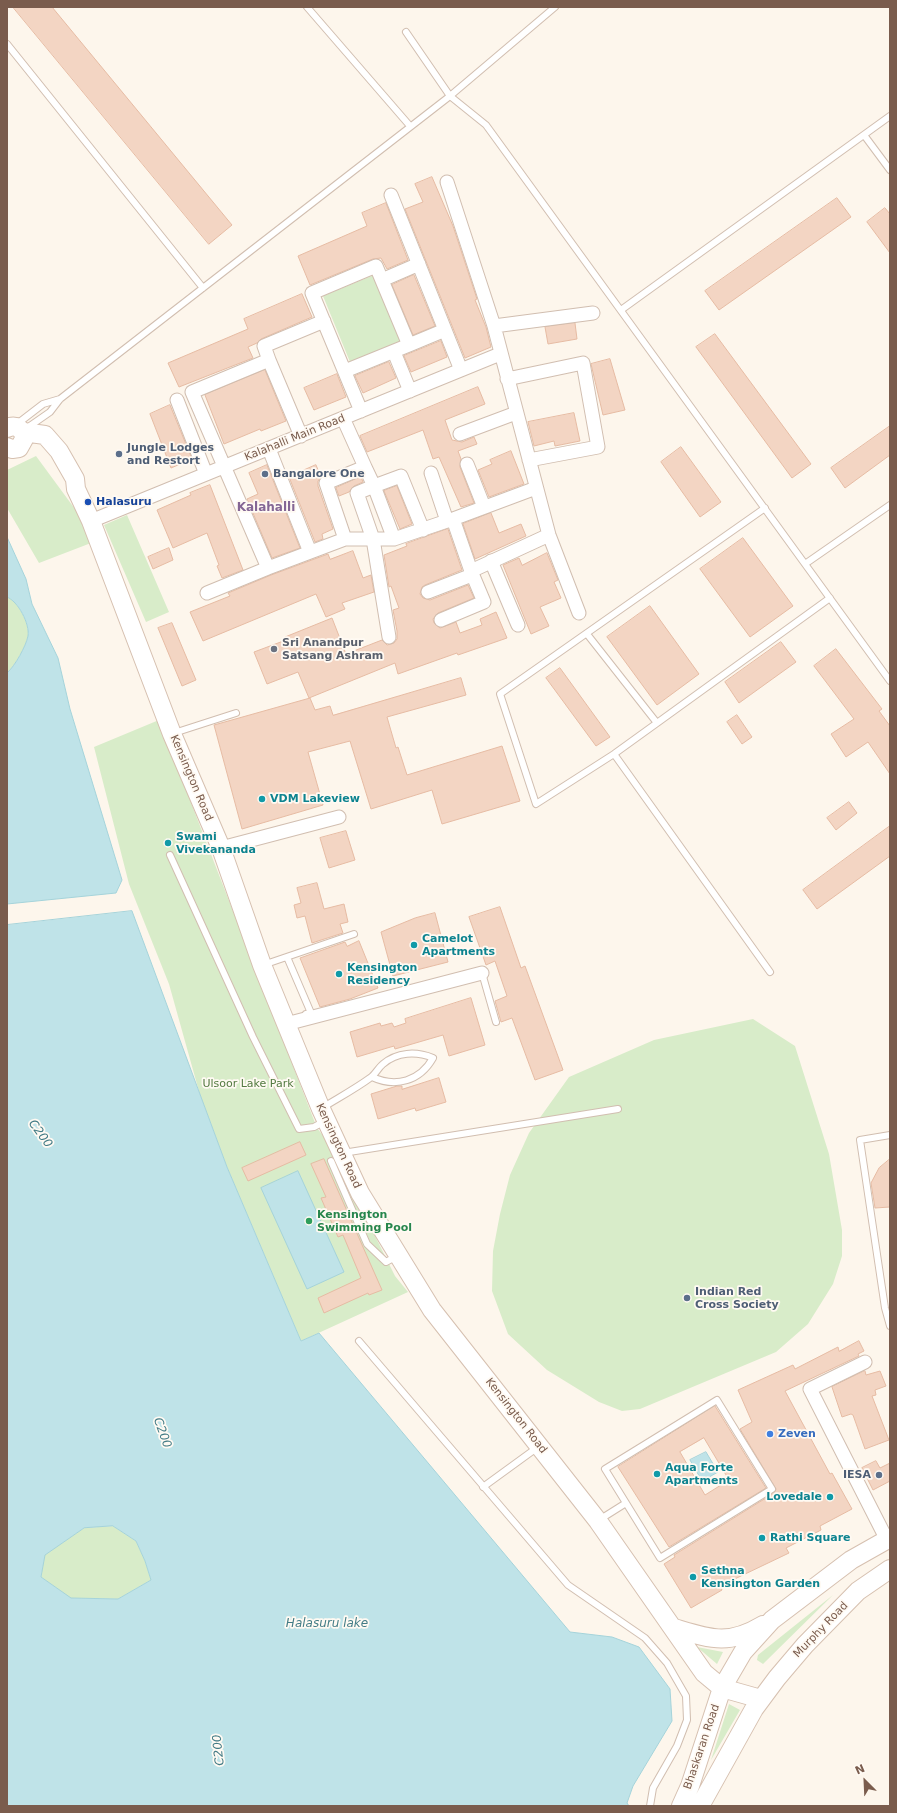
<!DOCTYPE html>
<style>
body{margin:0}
#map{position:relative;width:897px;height:1813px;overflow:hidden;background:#fdf6ec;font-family:"DejaVu Sans",sans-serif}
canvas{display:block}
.frame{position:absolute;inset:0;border:8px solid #7a5c4d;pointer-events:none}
.north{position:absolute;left:845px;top:1761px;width:40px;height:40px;-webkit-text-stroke:3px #fffaf3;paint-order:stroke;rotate:336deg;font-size:11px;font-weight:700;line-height:16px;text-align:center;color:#7a5c4d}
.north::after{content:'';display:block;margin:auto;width:14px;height:18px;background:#7a5c4d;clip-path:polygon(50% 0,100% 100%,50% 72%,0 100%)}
</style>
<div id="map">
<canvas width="897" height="1813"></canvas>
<div class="frame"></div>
<div class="north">N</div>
</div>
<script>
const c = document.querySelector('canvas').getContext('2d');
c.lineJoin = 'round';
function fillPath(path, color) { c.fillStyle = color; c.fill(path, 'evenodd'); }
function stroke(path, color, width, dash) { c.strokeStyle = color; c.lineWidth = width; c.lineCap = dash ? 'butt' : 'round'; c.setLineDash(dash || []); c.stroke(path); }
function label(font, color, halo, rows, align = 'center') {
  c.font = font + ' "DejaVu Sans",sans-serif'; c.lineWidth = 3.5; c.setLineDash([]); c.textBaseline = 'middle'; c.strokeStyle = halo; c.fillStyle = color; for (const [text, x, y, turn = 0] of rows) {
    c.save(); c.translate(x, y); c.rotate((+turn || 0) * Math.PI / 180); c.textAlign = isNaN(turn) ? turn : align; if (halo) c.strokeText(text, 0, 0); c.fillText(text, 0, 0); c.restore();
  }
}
fillPath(new Path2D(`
 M374 275 401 341 350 362 323 296Z
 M36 456 86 524 91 543 39 563 7 508V470Z
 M127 515 169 612 146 622 104 525Z
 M7 597C18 601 30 624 28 636 26 646 15 666 7 673Z
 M159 720 317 1128 328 1142 395 1276 408 1292 301 1341 227 1167 200 1095 169 984 129 884 94 747Z
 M753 1019 795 1046 829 1154 842 1230V1256L833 1284 808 1324 776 1352 640 1409 622 1411 599 1402 547 1370 508 1334 492 1291 493 1251 500 1214 510 1175 529 1133 569 1077 654 1040Z
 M113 1526 136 1541 145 1561 151 1580 118 1599 70 1598 41 1577 44 1555 84 1528Z
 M833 1595 763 1664 757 1660 758 1655Z
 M697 1647 723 1652 717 1664Z
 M729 1704 740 1710 711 1760Z`), '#d8ecc9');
const water = new Path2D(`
 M7 537 26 579 32 604 58 658 70 709 122 880 116 893 7 904V673C15 666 26 646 28 636 30 624 18 601 7 597Z
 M132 911 227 1167 301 1341 319 1333 570 1632 612 1637 639 1647 670 1689 672 1721 633 1786 627 1803 629 1806H7V925ZM113 1526 136 1541 145 1561 151 1580 118 1599 71 1598 41 1577 45 1555 84 1528Z
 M298 1171 344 1272 307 1289 261 1188Z
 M706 1452 718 1472 702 1481 690 1460Z`);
fillPath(water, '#bfe3e8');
stroke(water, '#a5d3da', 1);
const building = new Path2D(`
 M13 7H52L232 225 209 244Z
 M432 177 453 226 477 299 475 300 486 327 491 347 465 358 405 209 423 202 415 184Z
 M837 198 851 217 719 310 705 291Z
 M386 203 408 260 387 269 381 258 373 259 310 285 298 256 367 226 362 213Z
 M885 208 890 214V253L867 222Z
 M414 275 435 326 413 335 392 285Z
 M302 294 312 317 261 339 257 343 248 347 253 358 179 387 168 363 248 329 244 319Z
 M575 323 577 339 548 344 545 327Z
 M715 334 811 464 792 478 696 347Z
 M441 341 447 357 411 372 404 356Z
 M610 359 625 410 603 415 591 364Z
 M389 362 396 378 363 393 355 376Z
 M265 370 286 421 261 431 260 429 224 444 205 395Z
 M337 374 346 397 314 410 304 388Z
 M478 387 485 404 445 420 452 440 462 442 474 437 477 444 458 451 461 459 460 467 474 503 461 507 439 457 433 459 423 430 367 452 360 436Z
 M170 405 192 459 171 468 150 414Z
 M574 413 580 441 555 446 554 441 534 446 528 422Z
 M890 426V455L845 488 831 468Z
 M681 447 721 502 700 517 661 462Z
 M511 451 524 484 489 497 478 470 492 464 490 460Z
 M267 465 300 548 272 558 247 499 258 494 249 473Z
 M316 465 321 477 318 481V486L333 529 322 534 323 539 315 542 289 477Z
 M361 477 363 482 354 486 349 492 339 496 336 488Z
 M210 485 243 570 222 578 217 566 219 565 207 533 173 548 157 510 191 495 190 493Z
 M397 486 412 524 400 529 384 491Z
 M491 513 499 533 521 524 526 536 475 559 463 524Z
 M448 529 462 570 425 585 422 587 420 594 423 598 430 600 468 585 474 598 438 613 433 619 434 623 440 628 456 622 460 633 482 625 480 619 496 612 507 638 458 655 457 653 398 674 395 663 309 698 298 672 267 684 254 652 286 640 285 637 332 618 346 654 382 640 387 645 394 643 397 639V631L393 610 399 608 391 586 389 587 384 555 407 546 406 544Z
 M743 538 793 606 750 637 700 569Z
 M169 548 173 560 153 569 148 557Z
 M353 551 363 578 371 575 374 592 342 603 345 609 326 617 316 594 203 641 190 612 230 596 228 593 271 575 328 554 330 559Z
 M547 553 558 580 554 582 561 598 540 607 549 626 531 634 503 565 519 558 522 565Z
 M650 606 699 674 657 705 607 637Z
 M172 623 196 680 182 686 158 628Z
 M781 642 796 662 739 703 725 682Z
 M836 649 882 709 879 711 890 726V774L868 742 846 757 831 734 854 719 814 666Z
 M560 668 610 737 596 746 546 678Z
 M461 678 466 695 387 717 396 748 398 747 407 775 502 746 520 801 442 824 432 790 371 809 350 741 308 752 323 805 242 829 214 725 310 698 315 710 330 706 333 715Z
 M737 715 752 737 742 744 727 722Z
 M849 802 857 813 836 830 827 818Z
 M890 826V856L817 909 803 890Z
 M346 831 355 860 329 868 320 838Z
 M317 883 324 909 344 904 348 922 340 924 343 933 312 943 305 916 297 918 294 905 301 903 297 888Z
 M500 907 521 968 525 966 563 1070 535 1080 512 1018 501 1022 495 1001 507 996 495 961 486 965 469 917Z
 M435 913 448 962 393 976 381 932 415 918Z
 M359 941 378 988 350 999 320 1007 300 958 345 942 347 946Z
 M471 998 485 1045 449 1056 443 1035 395 1049 394 1046 357 1057 350 1032 380 1023 381 1026 392 1023 394 1027 406 1023 405 1019Z
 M439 1078 446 1102 416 1111 415 1108 378 1119 371 1094 397 1086H402V1089Z
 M300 1142 306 1155 248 1181 242 1168Z
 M324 1159 382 1290 369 1295 368 1293 324 1313 318 1298 361 1278 343 1235 338 1237 321 1198 326 1197 311 1164Z
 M890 1159V1207L875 1208 871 1183 879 1168Z
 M859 1341 864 1351 858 1354 859 1356 785 1391 830 1474 832 1473 852 1509 820 1526 821 1530 786 1548 789 1553 720 1586 722 1590 691 1608 664 1564 675 1557 674 1555 774 1493 776 1489 740 1429 752 1422 738 1390 793 1365 795 1369 838 1347 839 1351Z
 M865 1371 866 1375 880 1371 886 1386 875 1390 876 1395 872 1396 889 1440 865 1449 853 1415 851 1414 842 1417 832 1387Z
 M715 1406 766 1488 669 1547 618 1467ZM704 1438 729 1480 705 1495 680 1452Z
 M876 1461 880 1468 890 1463V1481L873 1490 862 1468Z`);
fillPath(building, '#f3d5c3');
stroke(building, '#e6bba3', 1);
const lane = new Path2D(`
 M307 7 410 126
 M406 32 450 96 486 125 890 681
 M7 44 203 288
 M864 135 890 170
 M621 310 890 116
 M17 424 43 404 60 399
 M27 428 50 412 60 399 450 96 555 7
 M805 564 890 505
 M587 634 657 723 830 598
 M657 723 614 754 536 804 500 694 765 508
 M174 733 236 713
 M614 754 770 972
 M170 855 253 1037 299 1129 314 1127 325 1121
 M287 957 311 1013 306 1014
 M263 965 354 934
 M482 973 496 1022
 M322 1108C338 1098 355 1089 370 1078 375 1075 378 1068 383 1064 397 1052 416 1051 433 1058 420 1081 396 1088 372 1077
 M890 1135 860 1140 885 1308 890 1326
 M343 1153 618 1109
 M331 1161 367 1244 386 1262 397 1256
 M359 1341 568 1585 645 1638 667 1663 686 1696 687 1720 677 1746 653 1788 650 1806
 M483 1487 538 1447
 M599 1520 626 1503 660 1558 772 1489 717 1400 605 1469 626 1503`);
const street = new Path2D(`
 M447 182 494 326 549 535 579 613
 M391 195 461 370
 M382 280 419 264
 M494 326 593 313
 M409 345 445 330
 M394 352 410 391
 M269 360 264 346 324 321
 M345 371 409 345 376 266 312 293 361 411
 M507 379 583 363 598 447 529 460
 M177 400 206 474
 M343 418 365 467 326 483 345 539
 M460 434 516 413
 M301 436 269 360 192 392 268 568 345 539H394L453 519 536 488
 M269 449 310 552
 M467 464 484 507
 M365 467 374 486 401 476 423 530
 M431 473 447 521
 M453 519 471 571 549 535
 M91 521 500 354
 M491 561 518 625
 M428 592 472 575
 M207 593 268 568
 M441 620 484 602 471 571
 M389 637 373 539 357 493 374 486 394 539
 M221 848 339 817
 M286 1024 482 973
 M865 1362 810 1389 887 1540`);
const secondary = new Path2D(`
 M7 428C16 424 24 429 24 439L19 448 12 449 7 447
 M23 432 45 435 59 451 75 479 76 489 91 521 172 734 221 848 262 965 321 1109 360 1193 432 1310 598 1521 704 1673 722 1688 761 1699
 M674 1628C711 1639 728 1646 763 1625
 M681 1806 690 1786 722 1688 743 1652 772 1620 851 1560 890 1538
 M700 1806 754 1709 777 1678 805 1645 858 1591 890 1569`);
stroke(lane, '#d1beb0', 8);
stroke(street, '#d1beb0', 15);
stroke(secondary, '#d6c0b0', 20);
stroke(lane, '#fff', 6);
stroke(street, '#fff', 13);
stroke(secondary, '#fff', 18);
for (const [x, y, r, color] of [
 [119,454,4,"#5c6f8a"],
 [265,474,4,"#5c6f8a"],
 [88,502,4,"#1a4fb4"],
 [274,649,4,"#6b7280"],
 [262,799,4,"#0f9aa8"],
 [168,843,4,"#0f9aa8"],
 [414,945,4,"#0f9aa8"],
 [339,974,4,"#0f9aa8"],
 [309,1221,4,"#2e9e5b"],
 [687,1298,4,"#5c6f8a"],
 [770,1434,4,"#3f7fe0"],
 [657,1474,4,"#0f9aa8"],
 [879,1475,4,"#5c6f8a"],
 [830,1497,4,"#0f9aa8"],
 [762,1538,4,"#0f9aa8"],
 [693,1577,4,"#0f9aa8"]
]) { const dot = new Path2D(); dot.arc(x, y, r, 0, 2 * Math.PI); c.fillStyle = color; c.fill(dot); stroke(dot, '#fffaf3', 1.5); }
label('11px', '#7a5c4d', '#fffaf3', [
 ["Kalahalli Main Road",295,438,-22],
 ["Kensington Road",191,778,67],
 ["Kensington Road",338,1146,65],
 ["Kensington Road",516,1416,52],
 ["Murphy Road",821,1630,-46],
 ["Bhaskaran Road",702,1747,-71]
]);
label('bold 11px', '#4e5e75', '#fffaf3', [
 ["Jungle Lodges",127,448],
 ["and Restort",127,461],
 ["Bangalore One",273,474],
 ["Indian Red",695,1292],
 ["Cross Society",695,1305],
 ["IESA",871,1475,"right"]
], 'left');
label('bold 11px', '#164399', '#fffaf3', [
 ["Halasuru",96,502]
], 'left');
label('bold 11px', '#5b616d', '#fffaf3', [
 ["Sri Anandpur",282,643],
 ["Satsang Ashram",282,656]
], 'left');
label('bold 11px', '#0d838f', '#fffaf3', [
 ["VDM Lakeview",270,799],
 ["Swami",176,837],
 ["Vivekananda",176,850],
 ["Camelot",422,939],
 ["Apartments",422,952],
 ["Kensington",347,968],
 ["Residency",347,981],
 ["Aqua Forte",665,1468],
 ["Apartments",665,1481],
 ["Lovedale",822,1497,"right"],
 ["Rathi Square",770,1538],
 ["Sethna",701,1571],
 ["Kensington Garden",701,1584]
], 'left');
label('11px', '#537a41', '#fffaf3', [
 ["Ulsoor Lake Park",248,1084]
]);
label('bold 11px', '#27864d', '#fffaf3', [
 ["Kensington",317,1215],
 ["Swimming Pool",317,1228]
], 'left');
label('bold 11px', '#366cbe', '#fffaf3', [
 ["Zeven",778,1434]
], 'left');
label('bold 12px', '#846695', '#fffaf3', [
 ["Kalahalli",266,508]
]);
label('italic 12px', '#437c86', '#fffaf3', [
 ["C200",40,1134,54],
 ["C200",162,1433,70],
 ["Halasuru lake",327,1624],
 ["C200",219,1750,-96]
]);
</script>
